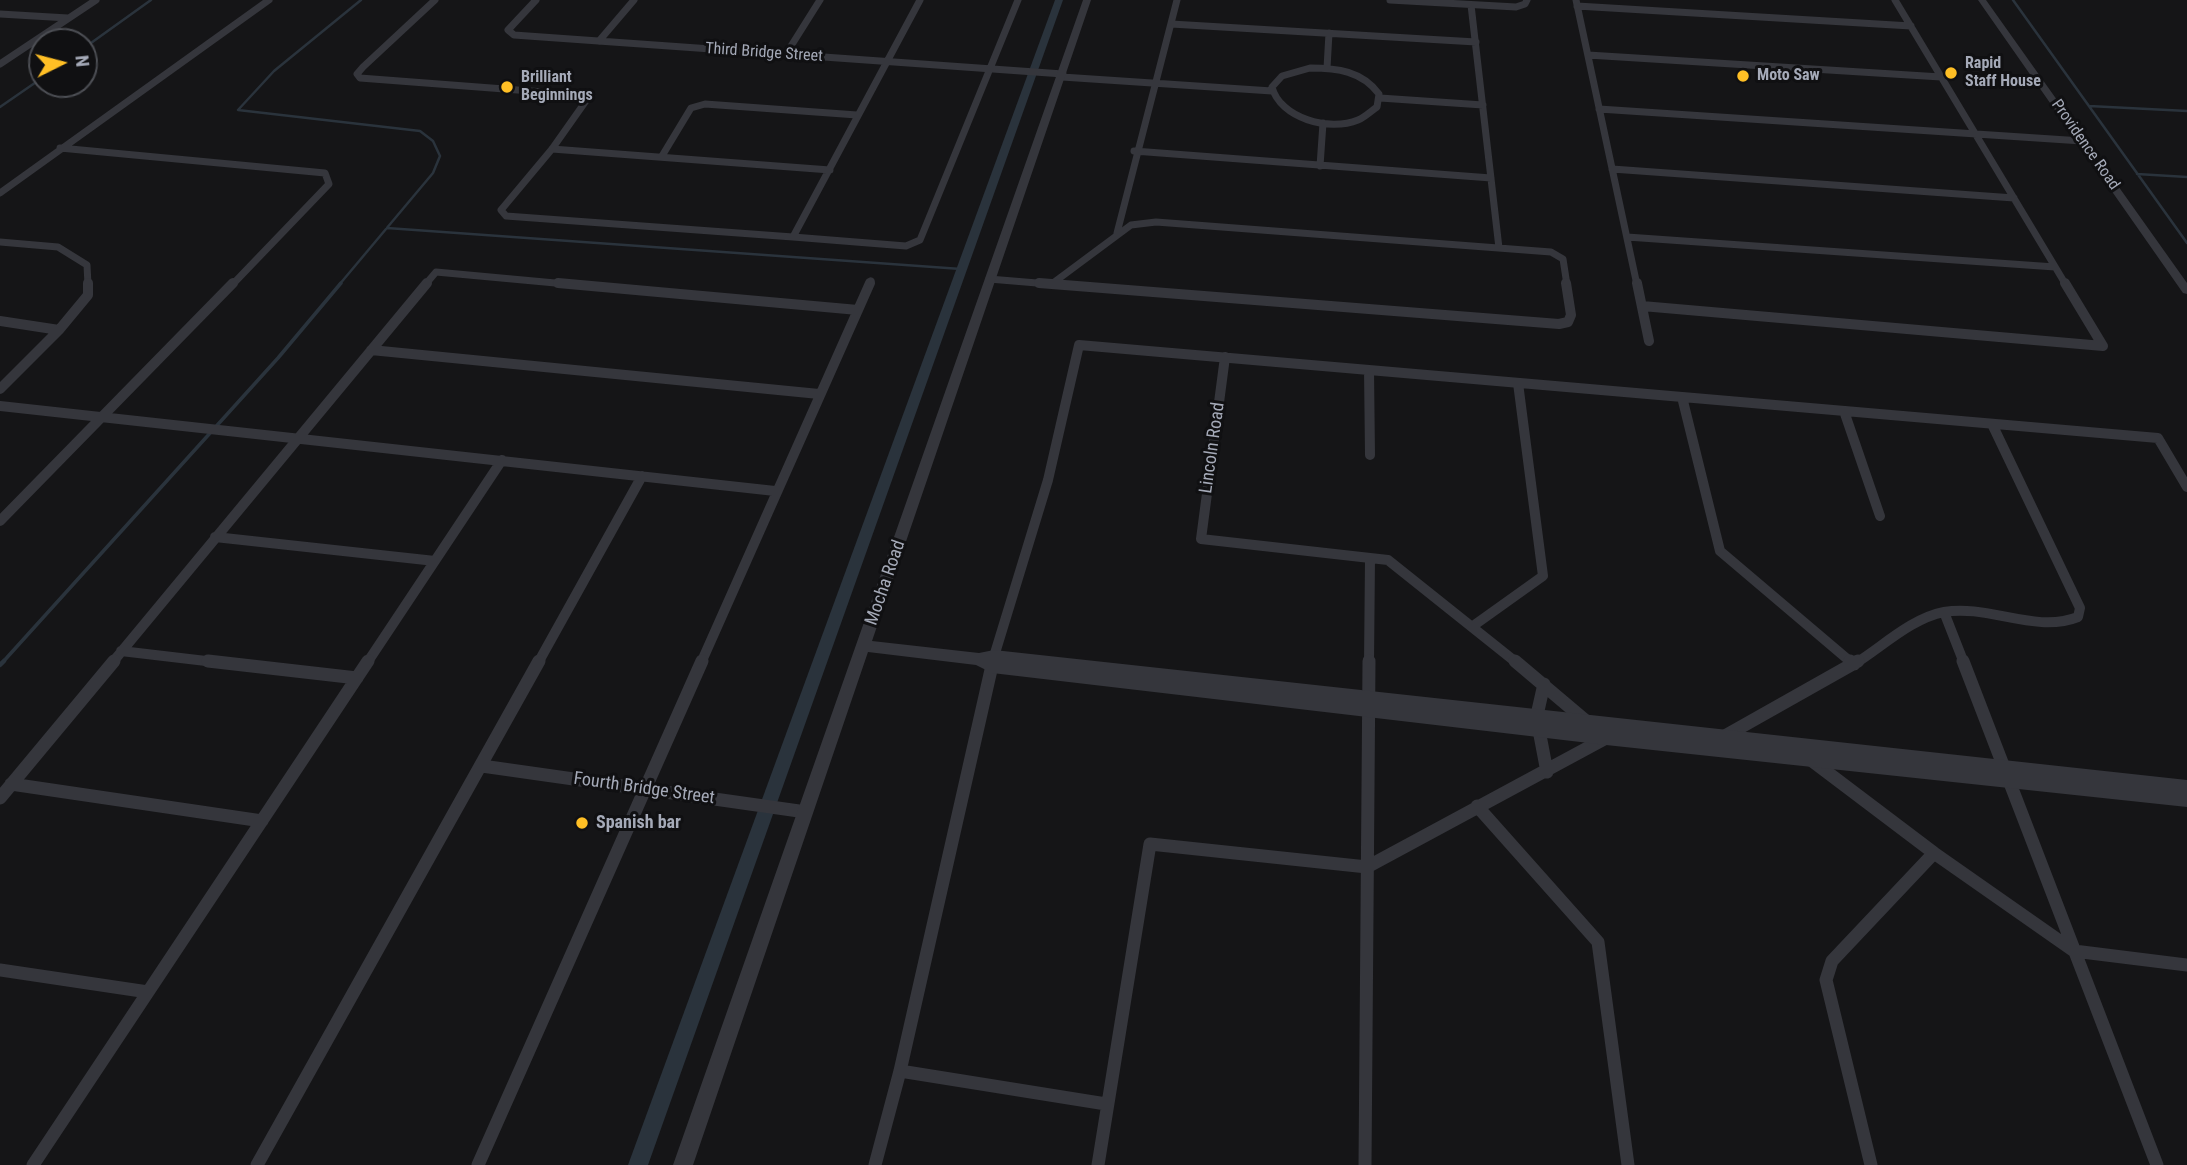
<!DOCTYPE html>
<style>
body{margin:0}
#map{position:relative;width:2187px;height:1165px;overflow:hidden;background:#151517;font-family:"Roboto Condensed",sans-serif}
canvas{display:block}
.north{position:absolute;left:28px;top:28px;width:70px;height:70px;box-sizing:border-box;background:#101012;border:2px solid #4c4e54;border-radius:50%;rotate:84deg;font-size:19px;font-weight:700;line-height:28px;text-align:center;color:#a5aab8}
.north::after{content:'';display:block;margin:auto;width:24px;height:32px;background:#ffbf25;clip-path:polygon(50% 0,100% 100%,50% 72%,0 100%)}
</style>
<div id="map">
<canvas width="2187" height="1165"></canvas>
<div class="north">N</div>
</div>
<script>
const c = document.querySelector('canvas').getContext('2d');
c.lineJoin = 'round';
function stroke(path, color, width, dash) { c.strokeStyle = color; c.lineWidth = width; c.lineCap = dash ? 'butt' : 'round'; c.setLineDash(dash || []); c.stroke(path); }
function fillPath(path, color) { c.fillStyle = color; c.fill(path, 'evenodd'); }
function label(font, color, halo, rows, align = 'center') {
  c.font = font + ' "Roboto Condensed",sans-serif'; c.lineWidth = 6; c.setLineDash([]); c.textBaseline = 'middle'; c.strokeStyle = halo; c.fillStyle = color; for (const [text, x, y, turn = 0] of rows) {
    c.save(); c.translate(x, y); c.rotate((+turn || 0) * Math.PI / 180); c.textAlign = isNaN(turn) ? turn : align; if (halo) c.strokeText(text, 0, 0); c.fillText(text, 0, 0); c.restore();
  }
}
stroke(new Path2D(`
 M2013 0 2187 243
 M84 48 151 0
 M2089 106 2187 111
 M0 107 42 78
 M2137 174 2187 177
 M387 228 961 269
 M339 285 433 173 440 156 433 141 420 131 238 110 274 71 361 0`), '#2a333c', 2.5);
stroke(new Path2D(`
 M2 663 278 358 341 283`), '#2a333c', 3.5);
stroke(new Path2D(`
 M0 665 4 661`), '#2a333c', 4.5);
fillPath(new Path2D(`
 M1055 0H1063L648 1165H628Z`), '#2a333c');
stroke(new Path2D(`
 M435 0 363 67 357 74 360 78 583 95 588 98 552 149 501 210 506 216 793 237
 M536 0 508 30 514 35 1063 74
 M920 0 793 237 906 246 920 240 1018 0
 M1390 0 1516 7 1525 4 1527 0
 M1576 0 1637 285
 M1895 0 2066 285
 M1471 5 1499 248
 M1577 6 1911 26
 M0 14 68 18
 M1171 24 1476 42
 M599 41 634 0
 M786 54 820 0
 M1588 55 1941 77
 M0 64 96 0
 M1310 68C1337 68 1362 71 1379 94L1377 107C1371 111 1365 117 1358 120 1329 132 1280 118 1272 87L1282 76Z
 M1327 68 1329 33
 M1062 77 1272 91
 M1380 98 1483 105
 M1599 109 2082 141
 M60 148 325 173 329 184 232 285
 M552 149 830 170
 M1134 151 1491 178
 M662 156 691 108 705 104 857 115
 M1320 166 1323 123
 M1612 169 2014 198
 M0 193 269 0
 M1117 233 1177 0
 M1627 237 2055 267
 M0 242 58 247 87 265 88 285
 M989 279 1061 285
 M1053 283 1131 225 1156 222 1551 252 1563 259 1567 285
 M425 285 436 272 577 285
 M869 285 871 281`), '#35363c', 7);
stroke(new Path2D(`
 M558 283 858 310
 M1039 283 1559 324 1568 322 1571 315 1566 283
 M1637 283 1649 341
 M2065 283 2103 346
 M1642 306 2103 346
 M0 321 59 330
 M371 350 819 394
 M1225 357 1201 539 1388 560 1517 663
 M1369 370 1370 455
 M0 389 59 330 88 295V283
 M1682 397 1720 551 1852 663
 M0 406 775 491
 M1844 411 1880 516
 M0 521 233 283
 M215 537 435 561
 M1944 612 1964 663
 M1473 626 1543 576 1518 383
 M121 651 223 663
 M112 663 427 283
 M367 663 502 460
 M538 663 642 476
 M701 663 870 283
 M992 663 1048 480 1079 345 2158 438 2187 487
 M1369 663 1370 559
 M1856 663C1883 646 1912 618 1944 612 1988 604 2035 634 2078 617L2080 608 1992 424`), '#35363c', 10);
stroke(new Path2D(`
 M208 661 357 678
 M1515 661 1586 721
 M1850 661 1854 664
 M1963 661 2157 1165
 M1537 715 1544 684
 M1539 730 1547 772
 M1725 736 1858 661
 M1811 760 1934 853 2074 951 2187 965
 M482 766 806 812
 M11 784 262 821
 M0 798 114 661
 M1477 806 1598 942 1628 1165
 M0 970 148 992
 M900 1071 1106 1104
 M33 1165 368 661
 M257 1165 539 661
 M478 1165 702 661
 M875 1165 900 1071 993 661
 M1098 1165 1150 844 1367 867 1606 738
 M1365 1165 1369 661
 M1871 1165 1826 980 1832 961 1934 853`), '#35363c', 13);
fillPath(new Path2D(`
 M1083 0H1091L872 641 979 653 994 650 2187 780V807L1606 745 992 673 976 665 868 652 693 1165H673Z
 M1978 0H1986L2187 283V294L2183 293Z`), '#35363c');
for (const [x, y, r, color] of [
 [1951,73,7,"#ffbf25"],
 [1743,76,7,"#ffbf25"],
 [507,87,7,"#ffbf25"],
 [582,823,7,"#ffbf25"]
]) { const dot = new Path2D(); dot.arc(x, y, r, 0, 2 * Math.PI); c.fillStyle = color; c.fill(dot); stroke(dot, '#101012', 2.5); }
label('16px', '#a5aab8', '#101012', [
 ["Third Bridge Street",764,53,4],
 ["Providence Road",2085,145,55]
]);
label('bold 16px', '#a5aab8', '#101012', [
 ["Rapid",1965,64],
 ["Staff House",1965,82],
 ["Moto Saw",1757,76],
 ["Brilliant",521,78],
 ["Beginnings",521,96]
], 'left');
label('18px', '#a5aab8', '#101012', [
 ["Lincoln Road",1213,448,-82],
 ["Mocha Road",886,583,-71],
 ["Fourth Bridge Street",644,789,8]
]);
label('bold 18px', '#a5aab8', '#101012', [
 ["Spanish bar",596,823]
], 'left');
</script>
